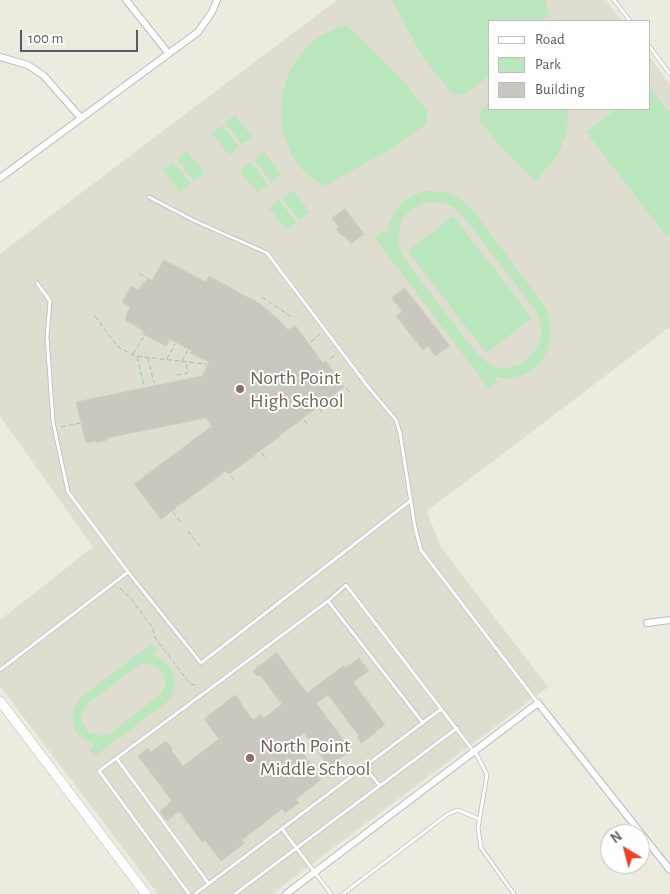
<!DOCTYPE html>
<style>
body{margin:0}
#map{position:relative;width:670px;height:894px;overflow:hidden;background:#edebe0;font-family:"Alegreya Sans",sans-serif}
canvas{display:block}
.legend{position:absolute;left:488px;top:20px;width:162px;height:90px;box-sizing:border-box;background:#fff;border:1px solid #bdbec0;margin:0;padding:6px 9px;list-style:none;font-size:15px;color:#595c62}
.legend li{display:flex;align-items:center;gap:10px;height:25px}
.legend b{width:25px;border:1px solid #bdbec0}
.north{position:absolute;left:600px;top:824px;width:50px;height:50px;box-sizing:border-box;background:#fff;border:1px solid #bdbec0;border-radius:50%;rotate:323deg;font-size:14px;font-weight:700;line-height:20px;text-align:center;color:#595c62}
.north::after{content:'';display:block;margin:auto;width:18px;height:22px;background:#f33e20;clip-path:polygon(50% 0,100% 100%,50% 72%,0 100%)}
.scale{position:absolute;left:20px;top:30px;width:118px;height:22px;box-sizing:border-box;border:2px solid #595c62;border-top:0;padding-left:6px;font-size:15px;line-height:18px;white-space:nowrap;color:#595c62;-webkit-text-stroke:4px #fff;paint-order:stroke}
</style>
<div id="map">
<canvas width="670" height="894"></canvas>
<ul class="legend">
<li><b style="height:6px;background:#fff"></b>Road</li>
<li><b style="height:14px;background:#bae7bd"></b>Park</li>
<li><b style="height:14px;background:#cac7bf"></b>Building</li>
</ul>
<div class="north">N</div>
<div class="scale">100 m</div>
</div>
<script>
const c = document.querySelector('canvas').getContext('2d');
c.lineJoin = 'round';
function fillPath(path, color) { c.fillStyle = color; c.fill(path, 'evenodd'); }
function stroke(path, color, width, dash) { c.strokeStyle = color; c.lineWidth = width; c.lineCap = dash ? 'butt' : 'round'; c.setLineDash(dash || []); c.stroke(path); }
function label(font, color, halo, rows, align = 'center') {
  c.font = font + ' "Alegreya Sans",sans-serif'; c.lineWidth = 4; c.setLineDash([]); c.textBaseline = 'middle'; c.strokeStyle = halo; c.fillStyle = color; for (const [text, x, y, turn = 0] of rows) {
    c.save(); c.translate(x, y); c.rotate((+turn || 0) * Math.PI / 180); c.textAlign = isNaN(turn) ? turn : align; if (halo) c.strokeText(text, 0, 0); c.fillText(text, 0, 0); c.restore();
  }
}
fillPath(new Path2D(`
 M337 0H606L622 21H489V109H649V56L670 85V327L427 511 440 546 548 687 272 894H158L0 686V620L93 547 0 416V254Z`), '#dfddd0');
fillPath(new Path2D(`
 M392 0H545L549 14 542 21H489V76L464 95 451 93 424 59Z
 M346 25 403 81 427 111 426 124 391 149 324 186C319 182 312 179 308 175 271 140 272 80 309 45 319 35 333 30 346 25Z
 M649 87 670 114V235L667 237 586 132 616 109H649Z
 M489 103V109H568L567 132 558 155 535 181 499 145 479 119 481 110Z
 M235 115 252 137 242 144 225 123Z
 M222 125 239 147 229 155 212 133Z
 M187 151 204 173 194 181 177 159Z
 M264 152 281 174 271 182 254 160Z
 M173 162 191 184 180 191 163 170Z
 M251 162 268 185 257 192 240 171Z
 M293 190 310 212 299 220 282 198Z
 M425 191C447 191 456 194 472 209L544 305C559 335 548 373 510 378 505 379 499 377 495 377L498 382 489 389 375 238 383 231 387 235C388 221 397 205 409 197 414 194 420 193 425 191ZM440 202 454 207 463 216 536 311C538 315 541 321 541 326 544 349 523 370 500 368 491 366 484 360 477 354L405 260C393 239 397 210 425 203 429 202 435 202 440 202Z
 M279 200 296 222 286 230 269 208Z
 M453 216 532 318 486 353 408 251Z
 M152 644 158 651 152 655C173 661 182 685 167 702L95 756 89 749 95 744C70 737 66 715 82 696ZM142 664C159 662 171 677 162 693L111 733 101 736 88 732 83 724 81 717 83 712 88 703 136 667Z`), '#bae7bd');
const building = new Path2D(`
 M345 209 364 234 351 244 344 235 342 236 336 229 339 227 332 218Z
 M164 260 206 282 209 276 260 304 278 319 288 330 295 325 323 363 326 361 344 387 231 473 227 470 161 519 134 484 212 426 206 418 107 438V440L97 443V441L86 443 76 402 202 376 209 362 190 353 192 351 170 339 166 346 143 334 144 331 125 320 130 307 122 302 131 286 138 290 148 278 152 280Z
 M405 288 450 346 435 356 428 346 423 350 396 316 402 312 392 298Z
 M277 653 307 693 343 666 345 668 359 658 369 671 353 682 385 725 361 743 357 737 359 736 328 695 316 703 351 750 328 768 324 762 325 761 304 733 294 740 321 780 296 799 299 803 285 813 282 809 242 840 245 843 221 861 205 840 202 842 179 811 167 821 160 811 172 801 138 756 148 748 151 752 166 741 172 748 171 750 183 766 219 739 204 719 235 695 253 720 261 714 264 718 282 704 260 675 257 676 253 671Z`);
fillPath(building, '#cac7bf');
stroke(building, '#d2cdbe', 1);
const lane = new Path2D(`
 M614 0 630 21
 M649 46 670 74
 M149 197 195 221 267 253 369 388 396 420 400 433 415 528 421 550 538 703
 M128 572 201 663 410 501
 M328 601 423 723
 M0 670 128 572 68 492 53 422 47 337 50 301 37 283
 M117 759 209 884
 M365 767 379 785
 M282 829 331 894
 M189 894 99 771 328 601 346 585 478 757 487 775 478 828 481 848 514 894
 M195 894 441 709
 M235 894 457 728
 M343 894 448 814 458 810 479 819`);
const street = new Path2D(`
 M126 0 169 54
 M0 57 28 65 44 76 81 118
 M0 178 198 32 212 12 217 0
 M647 623 670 620
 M286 894 538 703 670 870`);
const secondary = new Path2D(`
 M0 701 146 894`);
stroke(lane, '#b8bac0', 4.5);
stroke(street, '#b8bac0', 8);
stroke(secondary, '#b6b9c0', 10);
stroke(new Path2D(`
 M139 273 146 278
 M262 297 293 318
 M95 316 118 347 135 356 206 364
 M311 342 320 334
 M133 354 145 335
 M137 357 144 386
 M148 358 154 383
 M167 359 175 344
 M330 359 336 354
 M182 361 190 346
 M177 375 188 373 186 363
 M346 388 350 393
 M319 408 323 414
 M304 420 308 425
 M61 427 80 423
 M262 453 265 458
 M226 470 235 481
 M173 512 181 523
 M188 531 202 549
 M120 588 132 600 152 627 156 639 190 684 195 685 198 688`), '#93c8a5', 1, [5, 2.5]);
stroke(lane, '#fff', 3);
stroke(street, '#fff', 6);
stroke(secondary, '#fff', 9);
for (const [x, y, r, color] of [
 [240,389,5,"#8d6e63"],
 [250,758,5,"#8d6e63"]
]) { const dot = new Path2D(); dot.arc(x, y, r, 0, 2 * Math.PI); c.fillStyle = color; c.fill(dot); stroke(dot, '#fff', 2); }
label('20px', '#785e54', '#fff', [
 ["North Point",250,378],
 ["High School",250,401],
 ["North Point",260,746],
 ["Middle School",260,769]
], 'left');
</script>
